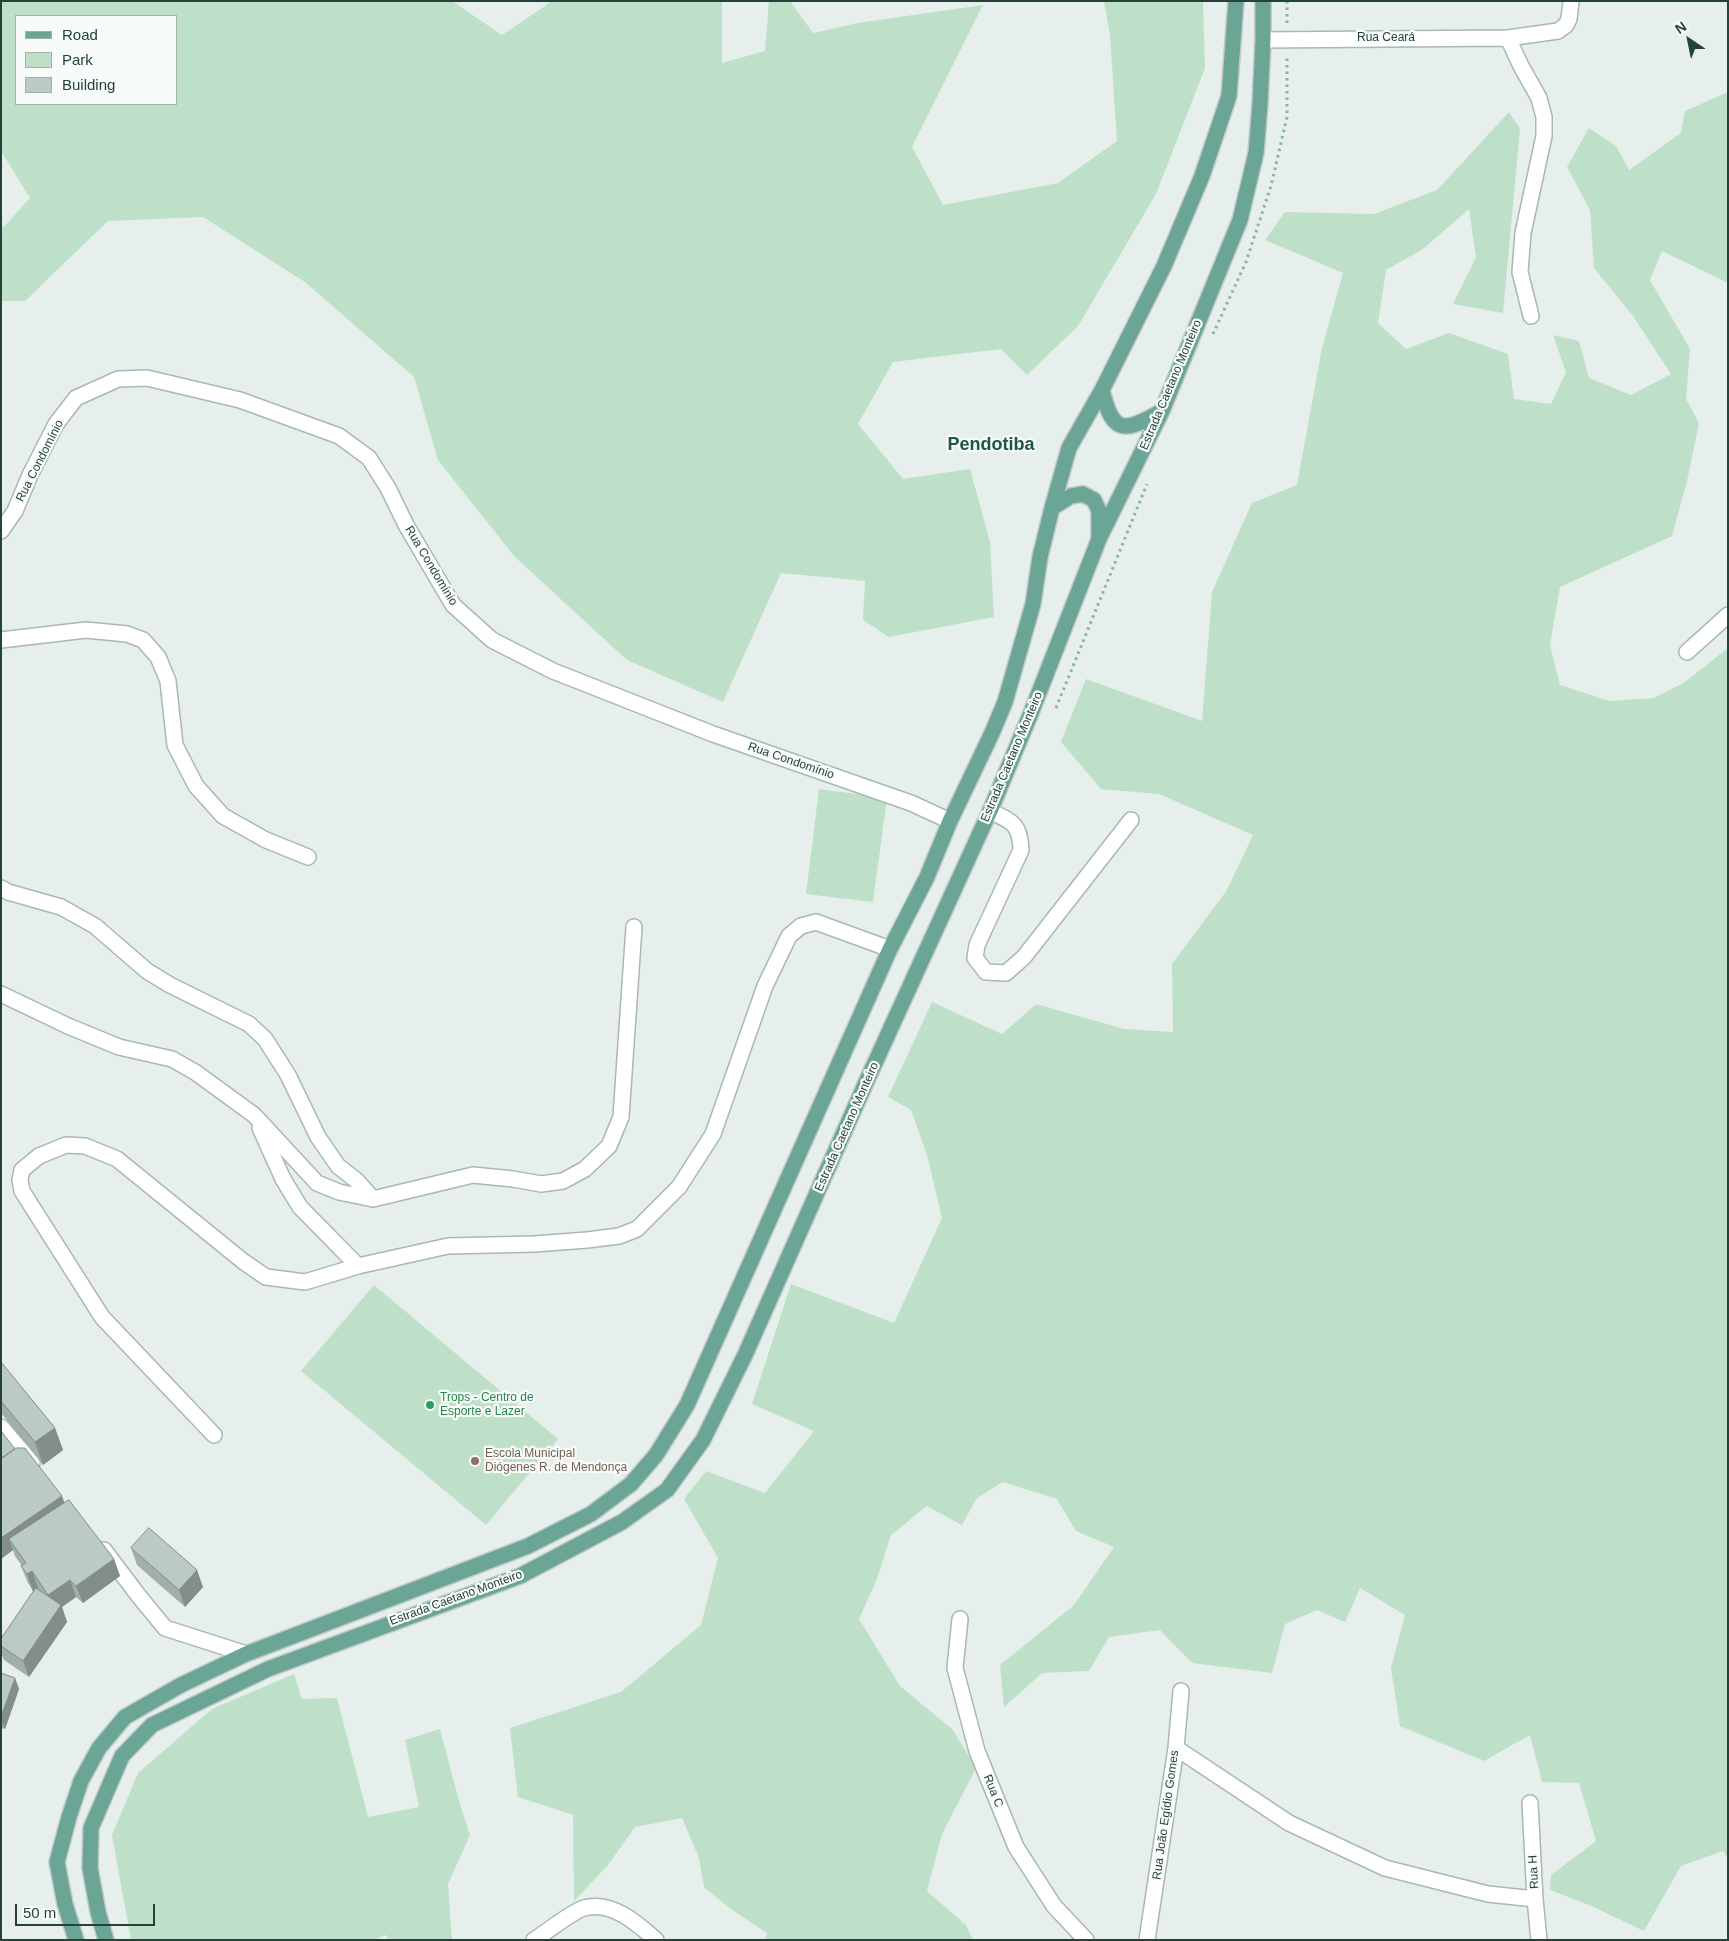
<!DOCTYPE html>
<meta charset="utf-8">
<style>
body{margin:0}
#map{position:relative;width:1729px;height:1941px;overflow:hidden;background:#e6efeb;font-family:Helvetica,sans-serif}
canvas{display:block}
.frame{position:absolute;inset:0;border:2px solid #24423a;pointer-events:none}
.legend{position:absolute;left:15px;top:15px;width:162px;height:90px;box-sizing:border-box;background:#f7fbf9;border:1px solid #a3b1ad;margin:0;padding:6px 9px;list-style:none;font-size:15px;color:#24423a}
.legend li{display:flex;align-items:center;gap:10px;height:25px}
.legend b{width:25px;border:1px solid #a3b1ad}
.north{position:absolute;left:1664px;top:15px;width:50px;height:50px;-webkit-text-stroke:4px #f7fbf9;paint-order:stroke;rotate:326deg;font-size:14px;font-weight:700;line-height:20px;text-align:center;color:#24423a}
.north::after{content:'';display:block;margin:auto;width:18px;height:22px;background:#24423a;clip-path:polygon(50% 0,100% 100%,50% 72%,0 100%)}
.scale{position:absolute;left:15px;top:1904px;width:140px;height:22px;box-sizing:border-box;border:2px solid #24423a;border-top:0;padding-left:6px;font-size:15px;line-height:18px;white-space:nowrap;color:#24423a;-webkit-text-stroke:4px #f7fbf9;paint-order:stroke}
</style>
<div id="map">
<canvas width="1729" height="1941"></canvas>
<div class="frame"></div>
<ul class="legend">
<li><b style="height:6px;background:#6aa596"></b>Road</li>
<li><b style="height:14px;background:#bfe0c8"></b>Park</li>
<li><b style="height:14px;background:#bbcac4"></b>Building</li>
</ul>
<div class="north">N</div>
<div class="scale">50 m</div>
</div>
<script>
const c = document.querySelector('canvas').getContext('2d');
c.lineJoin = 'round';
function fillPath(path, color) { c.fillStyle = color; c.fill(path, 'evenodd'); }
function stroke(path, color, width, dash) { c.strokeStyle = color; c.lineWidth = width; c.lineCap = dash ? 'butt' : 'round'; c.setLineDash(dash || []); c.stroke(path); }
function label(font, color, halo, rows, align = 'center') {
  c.font = font + ' Helvetica,sans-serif'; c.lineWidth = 4.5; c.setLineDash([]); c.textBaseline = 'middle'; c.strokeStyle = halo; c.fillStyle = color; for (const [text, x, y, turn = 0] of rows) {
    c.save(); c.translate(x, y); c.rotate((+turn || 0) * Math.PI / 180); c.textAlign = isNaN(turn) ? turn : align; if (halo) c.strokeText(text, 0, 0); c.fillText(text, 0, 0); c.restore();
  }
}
fillPath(new Path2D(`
 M1 1H452L502 35 548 4 549 1H722V63L765 51 769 1H790L813 33 858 23 983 5 912 147 943 205 1058 183 1117 141 1110 35 1104 1H1203L1205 68 1156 194 1078 326 1027 375 1001 349 893 362 858 424 903 479 970 469 990 542 994 617 889 637 863 620 865 581 781 573 723 702 627 660 514 556 438 460 414 377 305 282 203 217 108 221 25 301H1V230L30 198 1 151ZM16 16H176V104H16Z
 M1728 92V283L1662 251 1650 280 1690 349 1686 399 1699 423 1687 481 1672 536 1560 587 1550 645 1560 685 1609 701 1654 698 1685 682 1728 648V1859L1723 1851 1681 1866 1644 1931 1589 1905 1550 1890 1551 1875 1596 1841 1579 1783 1542 1782 1530 1735 1484 1761 1400 1726 1391 1668 1405 1615 1360 1588 1345 1622 1317 1610 1285 1624 1272 1673 1192 1663 1160 1630 1109 1637 1089 1671 1042 1673 1004 1707 1000 1665 1074 1605 1114 1547 1076 1531 1057 1499 1003 1482 977 1498 962 1525 927 1506 891 1535 877 1579 859 1619 900 1686 953 1730 976 1768 942 1834 927 1891 966 1925 973 1940H765L767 1933 732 1910 704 1887 699 1858 682 1818 635 1827 608 1865 574 1901 573 1815 518 1797 510 1728 621 1692 701 1625 718 1558 684 1499 706 1471 765 1493 814 1431 752 1404 791 1284 894 1323 942 1218 927 1155 911 1110 888 1097 932 1002 1002 1034 1036 1004 1124 1029 1173 1032 1172 964 1227 890 1253 835 1159 794 1101 789 1061 742 1086 679 1202 721 1212 592 1252 503 1297 485 1322 348 1343 273 1265 240 1285 212 1374 214 1437 190 1509 112 1520 129 1503 313 1453 304 1476 257 1469 209 1423 249 1386 270 1378 323 1406 349 1449 333 1508 354 1514 399 1551 404 1566 372 1553 335 1579 341 1589 378 1631 395 1671 374 1633 316 1594 268 1590 210 1567 167 1589 128 1616 146 1629 170 1681 133 1685 111Z
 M819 789 887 798 873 902 806 894Z
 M374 1285 558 1439 486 1525 301 1371Z
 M294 1674 302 1699 337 1698 368 1817 419 1807 405 1740 440 1729 459 1801 470 1835 448 1884 452 1940H389L386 1935 373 1940H131L112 1835 138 1773 212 1709Z`), '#bfe0c8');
const minor = new Path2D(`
 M1508 38 1521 66 1539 98 1544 117V136L1523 233 1520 272 1531 316
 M1263 40 1508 38 1558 31 1566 25 1569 19 1571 1
 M1 531 15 511 30 475 56 424 76 398 118 379 147 378 240 400 339 436 369 458 388 488 406 525 453 605 492 640 553 671 713 734 911 803 950 821
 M1 640 86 630 127 634 143 640 158 657 168 681 175 745 196 786 223 816 266 840 308 857
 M1687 652 1728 615
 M990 811C1013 822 1020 824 1021 850L977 945 975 958 986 972 1006 973 1024 957 1131 820
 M1 888 8 892 61 907 95 926 147 971 170 985 249 1024 265 1039 288 1075 318 1137 338 1166 357 1181 373 1199
 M1 994 68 1026 119 1047 172 1059 195 1072 254 1115 317 1183 339 1192 373 1199 473 1175 513 1179 541 1184 563 1181 585 1169 609 1146 621 1117 634 927
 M260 1128 283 1179 300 1207 358 1266
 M1 1427 32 1463
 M214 1435 102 1317 22 1191 20 1180 22 1170 39 1156 66 1145 85 1146 117 1159 244 1262 266 1277 305 1282 358 1266 448 1246 534 1244 587 1240 619 1236 637 1229 679 1187 713 1134 765 986 789 936 801 926 816 922 890 949
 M104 1550 138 1595 165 1628 246 1654
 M960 1619 955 1668 977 1751 1016 1847 1054 1906 1086 1940
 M1176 1748 1289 1823 1385 1868 1488 1894 1535 1899
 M1530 1803 1535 1899 1539 1940
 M534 1940C547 1932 571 1912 584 1908 611 1900 637 1923 656 1940
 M1147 1940 1176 1748 1181 1691`);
const major = new Path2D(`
 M1102 390C1113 435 1124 433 1162 411
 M1052 508 1071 496 1083 494 1094 500 1099 511V538
 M76 1940 65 1904 57 1862 69 1817 81 1781 99 1748 125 1717 181 1685 246 1654 528 1546 591 1514 631 1484 656 1455 687 1405 890 949 927 877 950 821 992 733 1005 702 1033 604 1040 557 1052 508 1069 448 1102 390 1164 266 1202 176 1229 96 1236 1
 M106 1940 98 1912 90 1868 91 1828 122 1756 152 1725 268 1669 520 1576 622 1522 667 1490 703 1440 745 1355 868 1078 990 811 1031 713 1099 539 1162 411 1240 220 1256 153 1260 104 1263 40V1`);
stroke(minor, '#a8b8b2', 18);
stroke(major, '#c2cac8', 18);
stroke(new Path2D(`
 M1287 1V25
 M1213 334 1246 262 1271 186 1287 117V56
 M1056 708 1147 484`), '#86b3a5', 3, [2.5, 4]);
stroke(minor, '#fff', 15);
stroke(major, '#6aa596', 15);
fillPath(new Path2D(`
 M1 1362 55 1428 63 1450 43 1465 1 1413Z
 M1 1431 15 1449 62 1496 64 1503 114 1559 120 1576 83 1603 76 1597 62 1607 67 1622 29 1677 4 1660 1 1653V1639L34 1590 33 1591 28 1583 21 1566H22L15 1556 13 1550 1 1559Z
 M131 1548 203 1587 185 1607 137 1565Z
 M1 1673 15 1678 19 1689 5 1729 1 1728Z`), '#a1aea9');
fillPath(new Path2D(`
 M55 1428 63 1450 43 1465 35 1442Z
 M62 1496 68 1513 9 1539 13 1550 1 1559V1538Z
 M114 1559 120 1576 83 1603 76 1586Z
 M197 1570 203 1587 185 1607 179 1590Z
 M32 1571 38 1588 33 1591 27 1574Z
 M70 1580 76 1597 62 1607 67 1622 29 1677 23 1661 54 1612 48 1595Z
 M15 1678 19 1689 5 1729 1 1720V1717Z`), '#838d89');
const building = new Path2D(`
 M1 1362 55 1428 35 1442 1 1401Z
 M1 1431 15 1449 1 1459Z
 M16 1448H25L62 1496 1 1538V1459Z
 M69 1500 114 1559 76 1586 70 1580 48 1595 32 1571 27 1574 21 1566 26 1563 9 1539Z
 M149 1528 197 1570 179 1590 131 1548Z
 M36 1588 61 1605 23 1661 1 1646V1639Z
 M1 1673 15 1678 1 1717Z`);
fillPath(building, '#bbcac4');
stroke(building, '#838d89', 1);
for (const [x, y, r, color] of [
 [430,1405,5,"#2e9e5b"],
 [475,1461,5,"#8d6e63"]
]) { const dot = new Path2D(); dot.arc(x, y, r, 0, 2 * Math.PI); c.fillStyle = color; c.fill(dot); stroke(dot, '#f7fbf9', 2); }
label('12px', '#24423a', '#f7fbf9', [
 ["Rua Ceará",1386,38],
 ["Estrada Caetano Monteiro",1171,385,-67],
 ["Rua Condomínio",40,461,-63],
 ["Rua Condomínio",431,566,59],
 ["Estrada Caetano Monteiro",1012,757,-67],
 ["Rua Condomínio",791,761,19],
 ["Estrada Caetano Monteiro",847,1127,-66],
 ["Estrada Caetano Monteiro",456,1598,-20],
 ["Rua C",993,1791,68],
 ["Rua João Egídio Gomes",1166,1815,-82],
 ["Rua H",1534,1872,-93]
]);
label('12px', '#27864d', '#f7fbf9', [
 ["Trops - Centro de",440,1398],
 ["Esporte e Lazer",440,1412]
], 'left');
label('12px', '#785e54', '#f7fbf9', [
 ["Escola Municipal",485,1454],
 ["Diógenes R. de Mendonça",485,1468]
], 'left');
label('bold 18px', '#1f5548', '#f7fbf9', [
 ["Pendotiba",991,445]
]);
</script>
